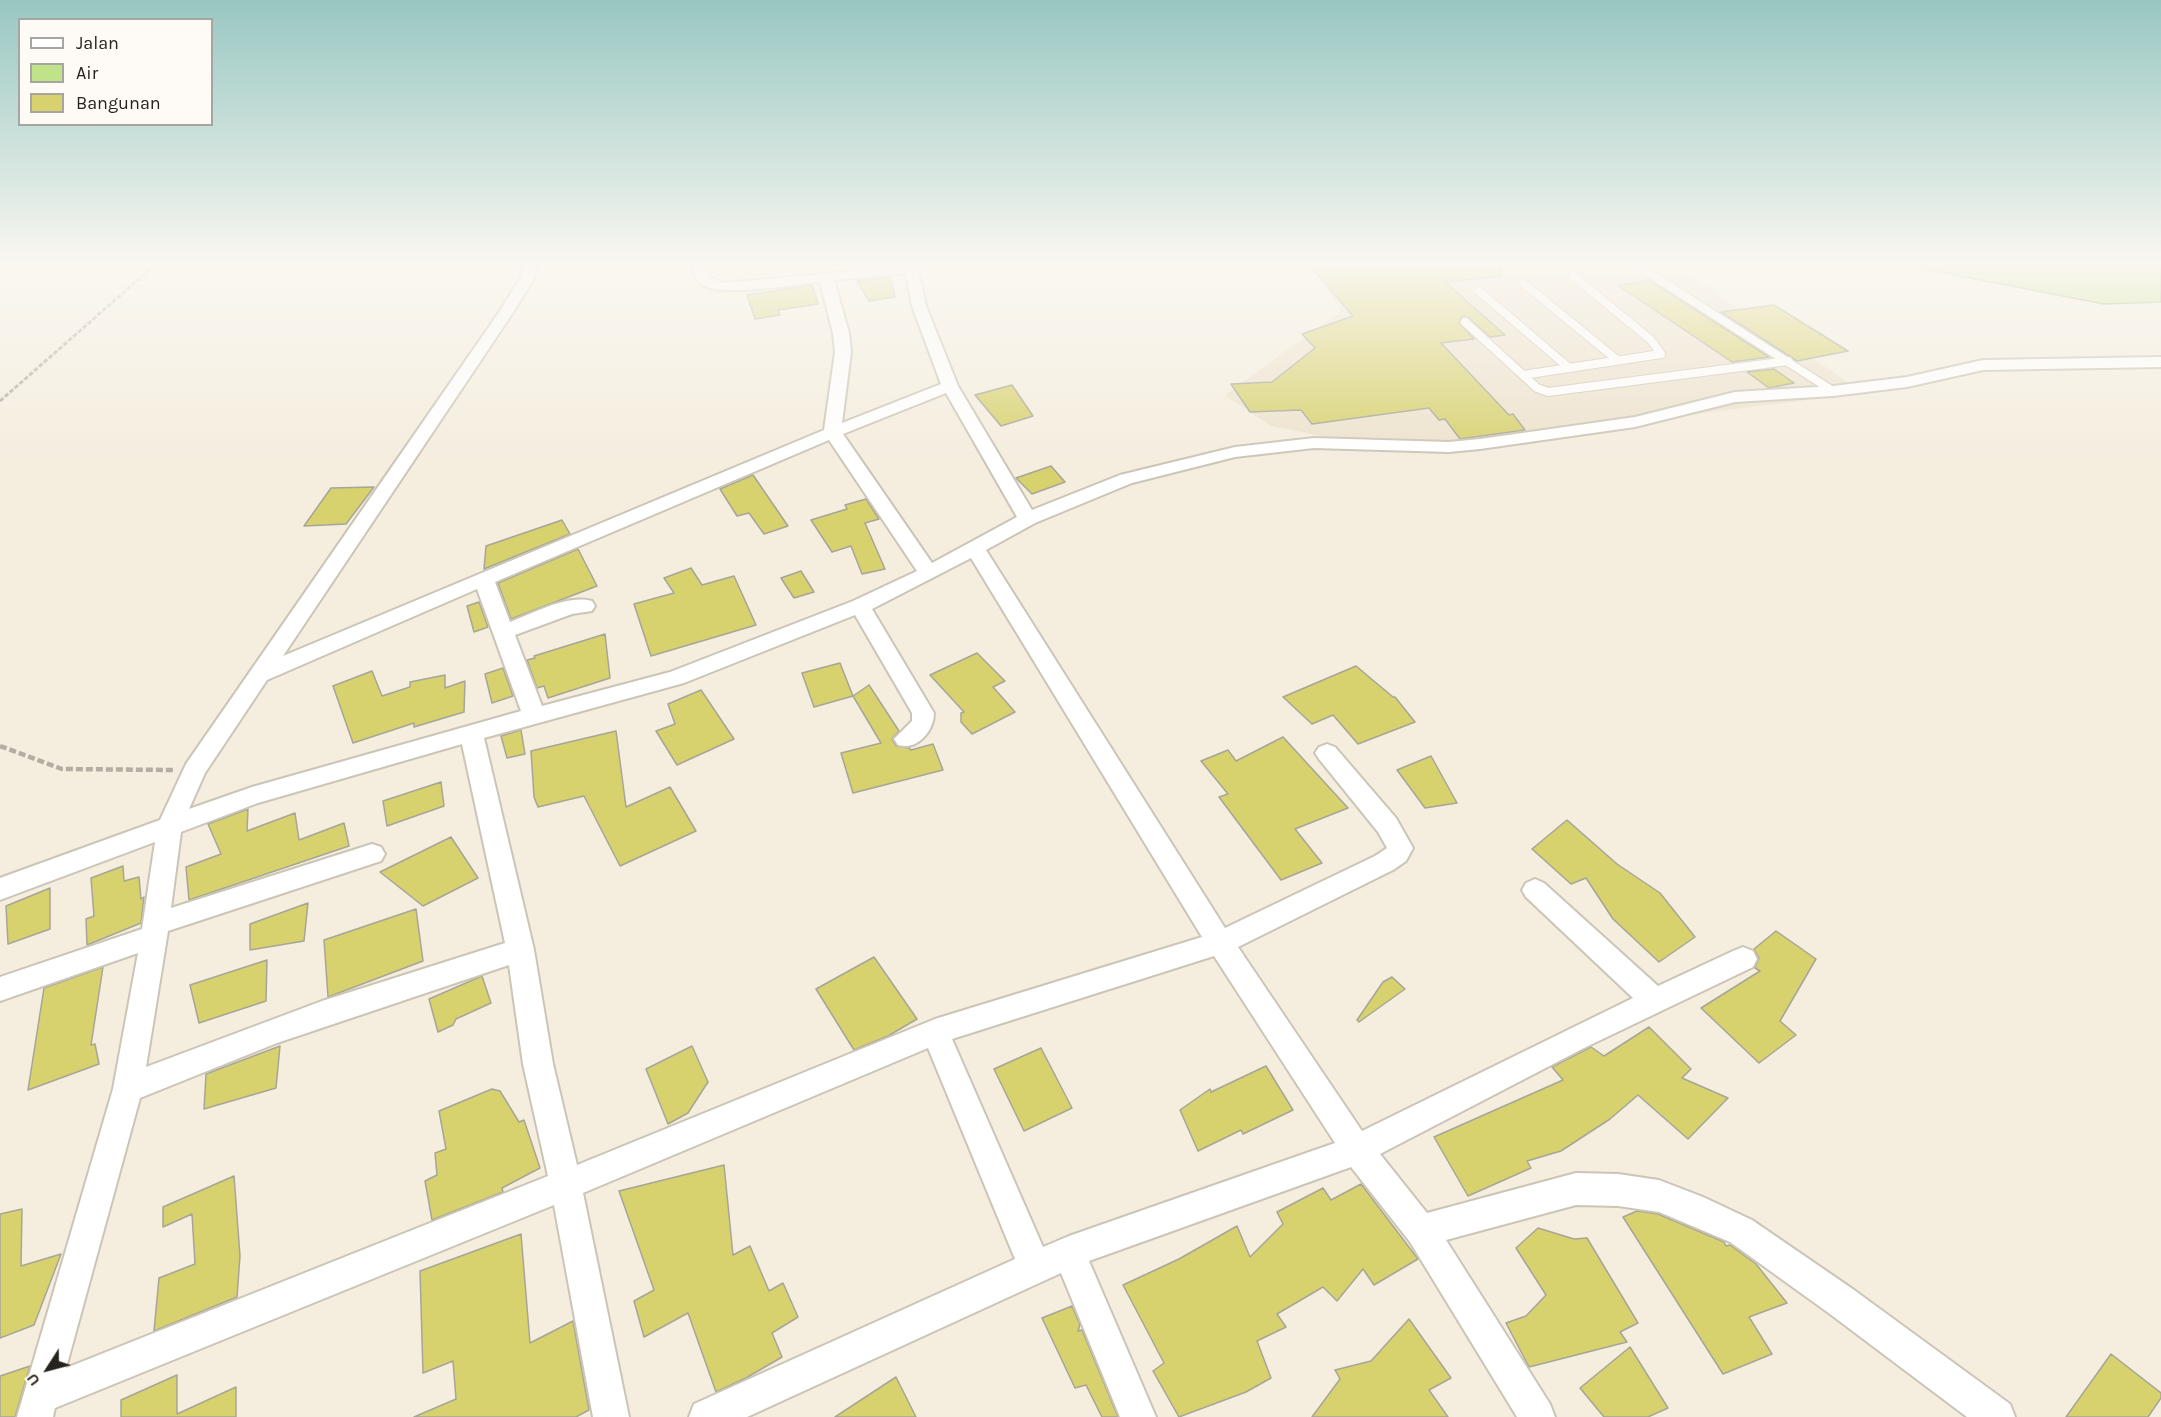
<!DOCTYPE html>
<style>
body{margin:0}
#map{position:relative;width:2161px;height:1417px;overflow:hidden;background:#f5eedf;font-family:Karla,sans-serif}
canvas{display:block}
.legend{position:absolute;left:18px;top:18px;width:195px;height:108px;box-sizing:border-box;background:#fefbf6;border:2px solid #a7a59f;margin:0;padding:8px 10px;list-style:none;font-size:18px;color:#25231d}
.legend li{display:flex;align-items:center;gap:12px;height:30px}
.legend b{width:30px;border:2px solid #a7a59f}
.north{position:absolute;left:18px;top:1339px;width:60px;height:60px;-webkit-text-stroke:4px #fefbf6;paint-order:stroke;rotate:234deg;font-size:16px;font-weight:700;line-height:24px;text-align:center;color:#25231d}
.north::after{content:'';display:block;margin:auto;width:21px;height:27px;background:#25231d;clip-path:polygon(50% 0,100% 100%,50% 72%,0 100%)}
</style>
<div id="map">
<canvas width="2161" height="1417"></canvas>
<ul class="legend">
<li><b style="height:8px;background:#fff"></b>Jalan</li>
<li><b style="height:16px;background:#c0e389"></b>Air</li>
<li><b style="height:16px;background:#d7d16e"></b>Bangunan</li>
</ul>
<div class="north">U</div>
</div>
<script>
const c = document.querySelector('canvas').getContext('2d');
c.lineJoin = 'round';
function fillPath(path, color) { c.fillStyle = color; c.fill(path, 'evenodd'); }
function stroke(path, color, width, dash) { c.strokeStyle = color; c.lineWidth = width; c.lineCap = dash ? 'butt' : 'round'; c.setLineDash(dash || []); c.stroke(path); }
fillPath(new Path2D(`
 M1310 264H1672L1864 393 1397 451 1271 426 1225 395 1341 311Z`), '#ede2cd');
const water = new Path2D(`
 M1898 264H2161V302L2104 304Z`);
fillPath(water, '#c0e389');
stroke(water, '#92a969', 1.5);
const building = new Path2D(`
 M1370 264H1500L1501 276 1445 282 1505 335 1490 337 1469 318 1464 316 1460 318V324L1474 339 1441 343 1509 415 1513 414 1525 430 1460 439 1445 419 1439 420 1429 408 1312 424 1301 410 1250 412 1231 384 1272 382 1315 348 1302 334 1353 316 1312 268H1374Z
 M890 277 895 297 869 301 857 281Z
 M1649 280 1769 357 1732 362 1619 286Z
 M812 285 818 304 778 310 780 315 755 319 747 295Z
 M1774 305 1848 351 1797 361 1721 312Z
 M1774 369 1794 383 1769 388 1747 372Z
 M1012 385 1033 416 1001 426 975 395Z
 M1051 466 1065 482 1032 494 1016 478Z
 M753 475 788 526 764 534 749 513 737 516 720 489Z
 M374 487 346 524 304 526 331 488Z
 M866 499 879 519 865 523 885 569 862 574 851 546 832 552 811 520 847 509 845 505Z
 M562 520 570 534 484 569 486 546Z
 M578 549 597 586 511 619 498 583Z
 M691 568 702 585 734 576 756 625 651 656 634 604 674 593 664 578Z
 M801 571 814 592 794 598 781 578Z
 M479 602 488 627 474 632 467 606Z
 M605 634 610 678 548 698 544 686 537 688 527 660 535 658 534 656Z
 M977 653 1005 681 993 687 1015 712 972 734 961 722V713L964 712 930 675Z
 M840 663 853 696 814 707 802 673Z
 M1356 666 1393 697H1395L1415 722 1358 744 1333 715 1312 724 1283 697Z
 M503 668 513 696 492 703 485 674Z
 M372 671 382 696 410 687V682L445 675V688L465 681 464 712 414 727V723L353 743 333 686Z
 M869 685 899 731 892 739 896 746 909 748 911 750 933 744 943 770 853 793 841 753 881 743 853 696Z
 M701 690 734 739 677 765 656 731 675 724 668 704Z
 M521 730 525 754 507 758 501 736Z
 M616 731 626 807 670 787 696 831 620 866 584 796 538 807 534 797 531 751Z
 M1283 737 1348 808 1295 829 1322 863 1281 880 1219 797 1228 794 1201 761 1228 750 1236 761Z
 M1431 756 1457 803 1425 808 1397 770Z
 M441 782 444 806 387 826 383 801Z
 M248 809 247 831 295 813 299 840 344 823 349 846 189 900 186 867 221 854 208 824Z
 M1567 820 1617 864 1660 893 1695 937 1659 962 1613 919 1586 878 1571 884 1532 849Z
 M451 837 478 878 423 906 380 872Z
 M123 866 124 881 139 877 141 899 144 897 141 923 87 945 86 919 94 916 91 878Z
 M50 888V929L8 944 6 906Z
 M308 903 304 941 250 950V924Z
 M416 909 423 961 328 997 324 940Z
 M1776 931 1816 959 1780 1021 1796 1035 1759 1063 1701 1008 1760 971 1755 968 1759 958 1754 949Z
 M874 957 917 1019 888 1036 854 1050 816 989Z
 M267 960 266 1001 199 1023 190 985Z
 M103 967 91 1045 95 1044 99 1064 28 1090 44 988Z
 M482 976 491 1003 456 1019 453 1025 438 1032 429 999Z
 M1392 977 1405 989 1359 1022 1357 1020 1383 982Z
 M1649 1027 1691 1069 1682 1078 1728 1098 1688 1139 1638 1095 1610 1119 1561 1151 1527 1161 1531 1168 1468 1196 1434 1137 1563 1080 1552 1067 1587 1049 1591 1047 1604 1056Z
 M280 1046 276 1088 204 1109 206 1074Z
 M692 1046 708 1082 688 1113 668 1124 646 1069Z
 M1041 1048 1072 1108 1024 1131 994 1069Z
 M1266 1066 1293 1110 1243 1134 1241 1130 1198 1151 1180 1110 1210 1089 1211 1092Z
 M492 1089 500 1091 519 1122 524 1120 540 1168 502 1188 503 1192 432 1220 425 1181 437 1175 435 1153 446 1149 439 1111Z
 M724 1165 733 1255 750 1246 769 1291 783 1283 798 1317 772 1333 782 1357 746 1378 716 1392 688 1313 644 1337 634 1301 654 1290 619 1191Z
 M234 1176 240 1256 237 1297 154 1331 159 1278 195 1264 192 1214 163 1227V1207Z
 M1361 1184 1418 1259 1374 1285 1363 1269 1337 1301 1323 1287 1277 1314 1286 1327 1257 1341 1271 1378 1246 1392 1179 1417 1153 1371 1164 1363 1123 1285 1179 1259 1237 1226 1250 1257 1283 1224 1277 1212 1323 1188 1331 1200Z
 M22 1209 21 1266 61 1254 34 1325 0 1338V1214Z
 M1637 1211 1658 1214 1724 1242 1726 1246 1730 1245 1756 1264 1787 1303 1749 1317 1772 1354 1723 1374 1623 1217Z
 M1538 1228 1574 1239 1587 1238 1638 1323 1620 1332 1627 1342 1529 1367 1506 1323 1526 1316 1546 1295 1516 1248Z
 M521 1234 530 1343 573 1321 589 1410 576 1417H414L456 1399 453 1361 423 1373 420 1271Z
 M1072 1306 1080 1325 1078 1331 1082 1330 1118 1417H1102L1086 1385 1075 1388 1042 1318Z
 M1409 1319 1451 1378 1429 1390 1448 1417H1312L1340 1379 1335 1370 1371 1361Z
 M1630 1347 1668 1408 1648 1417H1604L1580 1388Z
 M2111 1354 2161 1393V1398L2148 1417H2066Z
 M30 1366 15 1417H0V1376Z
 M177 1375V1414L236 1387V1417H121V1400Z
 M896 1377 916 1417H835Z`);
fillPath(building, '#d7d16e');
stroke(building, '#a6a697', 1.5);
const service = new Path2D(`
 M1635 264 1833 391
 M1523 283 1616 359
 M1479 291 1568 367
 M1465 322 1537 388 1548 392 1788 361
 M1523 375 1661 354 1651 340 1573 276`);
const minor = new Path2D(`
 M524 264H538L534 278 516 308 283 656 824 430 835 352 833 333 820 282C796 284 719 298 701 284 694 279 693 271 693 264H707L709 277 724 283 917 265 926 306 958 386 1032 510 1120 475 1235 447 1314 438 1449 442 1480 439 1635 417 1735 392 1833 386 1907 377 1983 360 2161 357V367L1983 370 1907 387 1833 396 1735 402 1635 427 1480 449 1449 452 1314 448 1235 457 1132 483 1035 523 986 550 1225 928 1375 856 1387 848 1378 832 1319 759 1315 753 1319 747 1327 744 1335 747 1396 818 1413 848 1406 861 1393 870 1238 947 1362 1131 1633 998 1526 897 1522 890 1526 883 1535 879 1544 883 1658 986 1733 951 1743 947 1753 951 1757 959 1753 967 1586 1047 1380 1154 1427 1213 1576 1173 1618 1174 1659 1180 1703 1197 1752 1220 1854 1290 2010 1404 2015 1417H1967L1830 1314 1730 1242 1659 1212 1618 1206 1576 1205 1446 1240 1550 1404 1555 1417H1517L1410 1242 1351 1167 1089 1261 1156 1417H1120L1061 1273 747 1417H689L694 1404 1015 1259 928 1048 583 1193 629 1417H593L554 1205 55 1408 53 1417H17L113 1089 138 953 0 1001V977L142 929 155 842 0 900V878L160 820 186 764 502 308 520 278ZM906 273 912 306 941 384 842 423 851 352 849 333 834 280ZM946 393 1017 517 932 563 843 434ZM829 440 917 571 853 601 670 672 542 706 515 635 572 614 592 611 595 606 592 601C567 594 534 613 510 622L495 582ZM971 558 1202 937 935 1019 577 1165 553 1064 534 950 484 738 684 683 855 615 912 713V721L894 739 898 745C917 751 934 731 934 713L872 609ZM477 589 521 711 252 787 189 809 205 773 267 680ZM462 744 505 943 322 1001 146 1067 168 931 381 861 385 854 381 847 372 844 171 908 181 832 258 803ZM1214 956 1335 1143 1069 1236 1043 1247 952 1039ZM509 965 523 1064 548 1176 66 1368 140 1098 277 1043Z`);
stroke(service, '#cbc5b7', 10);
stroke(minor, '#cbc5b7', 4);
stroke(new Path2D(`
 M0 401 156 264`), '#b3aea1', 3, [4.5, 2]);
stroke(new Path2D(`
 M0 746 62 769 173 770`), '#b3aea1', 4.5, [7, 3]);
stroke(service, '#fff', 8);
fillPath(minor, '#fff');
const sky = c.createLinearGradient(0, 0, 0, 462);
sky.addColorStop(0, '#98c7c2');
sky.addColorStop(0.57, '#faf7f1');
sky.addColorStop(1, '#faf7f100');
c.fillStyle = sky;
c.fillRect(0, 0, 2161, 462);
</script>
